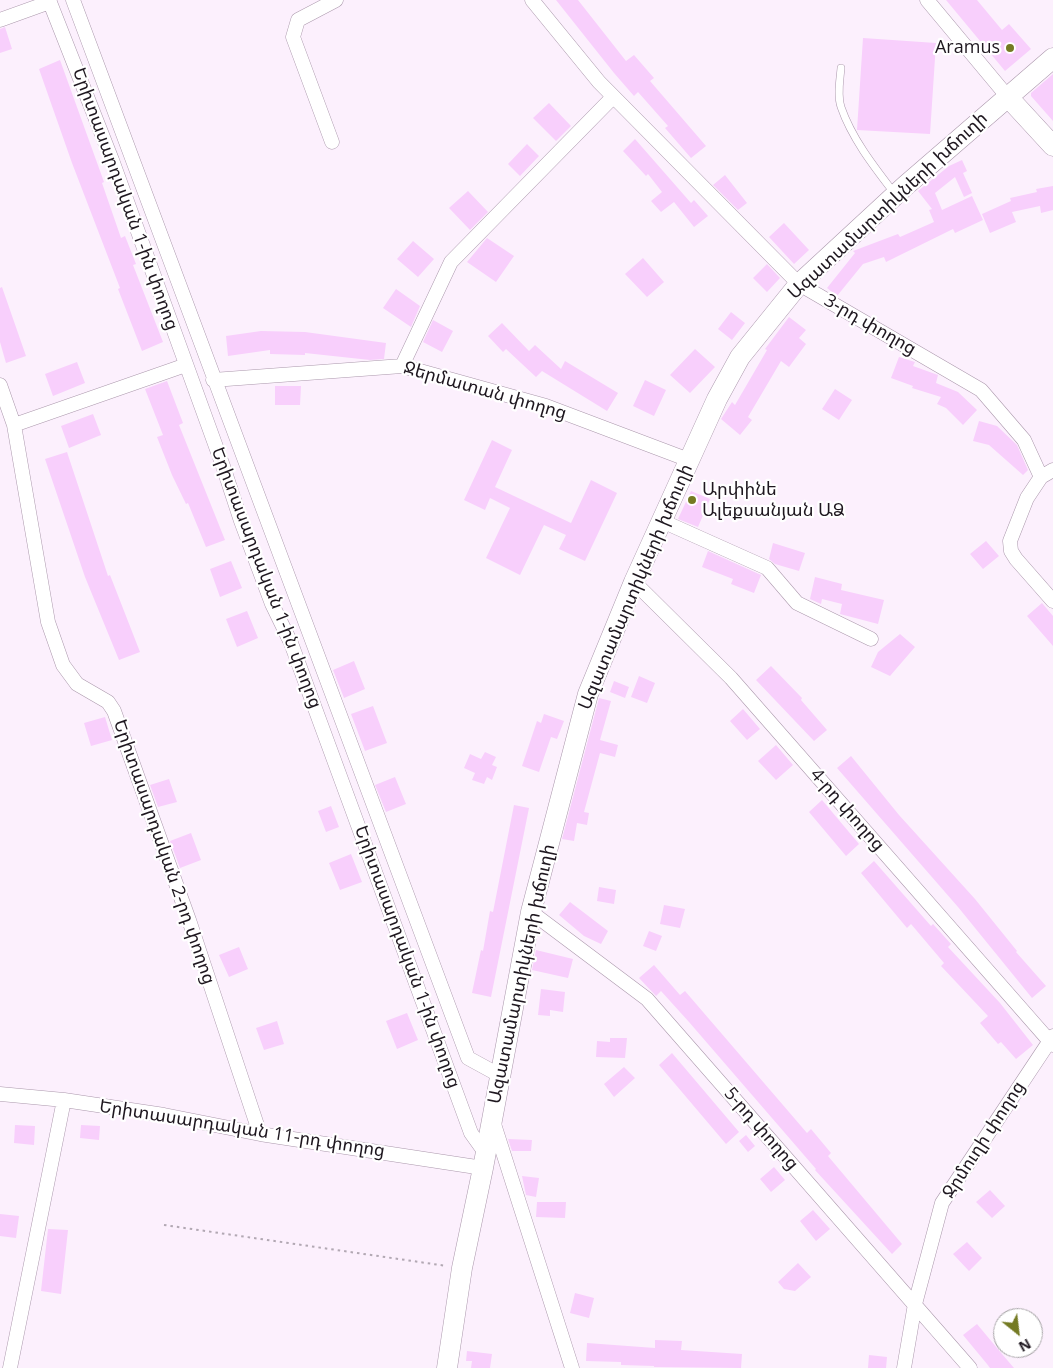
<!DOCTYPE html>
<meta charset="utf-8">
<style>
body{margin:0}
#map{position:relative;width:1053px;height:1368px;overflow:hidden;background:#fcf0fd;font-family:"Open Sans",sans-serif}
canvas{display:block}
.north{position:absolute;left:993px;top:1308px;width:50px;height:50px;box-sizing:border-box;background:#fff;border:1px solid #a5a2a5;border-radius:50%;rotate:151deg;font-size:14px;font-weight:700;line-height:20px;text-align:center;color:#1e171f}
.north::after{content:'';display:block;margin:auto;width:18px;height:22px;background:#747a23;clip-path:polygon(50% 0,100% 100%,50% 72%,0 100%)}
</style>
<div id="map">
<canvas width="1053" height="1368"></canvas>
<div class="north">N</div>
</div>
<script>
const c = document.querySelector('canvas').getContext('2d');
c.lineJoin = 'round';
function fillPath(path, color) { c.fillStyle = color; c.fill(path, 'evenodd'); }
function stroke(path, color, width, dash) { c.strokeStyle = color; c.lineWidth = width; c.lineCap = dash ? 'butt' : 'round'; c.setLineDash(dash || []); c.stroke(path); }
function label(font, color, halo, rows, align = 'center') {
  c.font = font + ' "Open Sans","Noto Sans Armenian",sans-serif'; c.lineWidth = 4.5; c.setLineDash([]); c.textBaseline = 'middle'; c.strokeStyle = halo; c.fillStyle = color; for (const [text, x, y, turn = 0] of rows) {
    c.save(); c.translate(x, y); c.rotate((+turn || 0) * Math.PI / 180); c.textAlign = isNaN(turn) ? turn : align; if (halo) c.strokeText(text, 0, 0); c.fillText(text, 0, 0); c.restore();
  }
}
fillPath(new Path2D(`
 M556 0H578L626 61 634 55 654 78 650 81 706 146 691 158 665 128 668 126 638 92 634 96 614 73Z
 M946 0H977L1002 30 1009 24 1031 49 1005 71Z
 M5 27 12 49 0 53V29Z
 M863 38 936 43 930 134 857 130Z
 M60 60 104 182 102 183 121 238 125 236 136 264 133 265 163 342 142 351 118 289 120 288 72 163 39 69Z
 M1053 74V121L1031 96V93Z
 M549 103 571 126 556 141 533 118Z
 M635 139 691 203 694 200 708 216 694 227 674 202 661 212 651 201 662 192 648 174 646 176 623 151Z
 M527 144 539 156 520 176 508 164Z
 M962 160 967 171 963 173 972 193 964 197 955 177 935 193 942 210 972 196 983 220 955 233 953 229 886 262 884 257 863 264 837 296 827 288 855 253 853 251 898 234 900 237 934 222 929 210 932 209 918 191 949 166Z
 M725 175 747 203 738 210 713 185Z
 M1053 186V210L1041 213 1040 206 1012 212 1016 222 990 233 982 214 1011 201 1010 198 1037 192 1036 189Z
 M468 191 488 212 470 230 449 208Z
 M784 223 809 250 794 264 769 237Z
 M487 238 514 256 496 282 467 262Z
 M413 241 434 259 418 277 397 259Z
 M643 258 664 282 647 297 625 274Z
 M767 264 780 278 767 292 753 278Z
 M2 287 26 356 6 363 0 342V288Z
 M396 289 420 306 411 327 383 308Z
 M731 312 745 323 732 340 718 329Z
 M789 317 806 330 799 338 806 344 789 367 781 361 748 417 752 420 740 435 721 419 732 402 735 405 767 350 765 349Z
 M433 320 453 331 442 352 423 342Z
 M502 323 529 351 535 345 561 369 565 361 618 393 607 411 542 371 536 377 506 349 503 352 488 336Z
 M261 331 305 332 386 343 384 359 370 360 305 353V355L270 354V350L228 356 226 336Z
 M695 349 715 367 690 393 670 375Z
 M899 357 915 362 913 366 938 375 936 383 958 392 977 410 963 425 946 408 937 404 941 397 912 388 913 386 891 378Z
 M77 362 85 383 53 396 45 374Z
 M645 380 666 390 654 416 633 406Z
 M167 381 183 423 179 425 225 540 206 547 188 503 186 504 172 475 157 437 163 435 145 389Z
 M275 386H301L300 405H275Z
 M835 389 852 400 839 420 822 409Z
 M93 414 101 435 69 448 61 426Z
 M979 421 997 426 1017 445 1028 470 1023 475 989 445 973 441Z
 M492 440 512 450 495 487 571 523 591 480 617 493 585 561 559 549 566 535 544 525 520 575 486 558 510 508 490 498 485 510 464 500Z
 M67 452 108 576 110 575 140 652 119 660 85 577 45 459Z
 M691 491 710 499 698 527 678 519Z
 M986 541 999 556 983 569 970 554Z
 M773 543 805 553 799 571 775 564 769 559Z
 M708 551 761 575 754 593 731 584 733 579 702 567Z
 M231 561 242 588 220 597 210 569Z
 M815 577 842 584 841 590 884 600 878 624 840 614 842 604 822 599 821 604 810 599Z
 M1042 603 1053 616V646L1027 616Z
 M247 611 258 638 237 647 226 619Z
 M900 634 915 647 890 676 871 667 878 652Z
 M354 661 365 689 344 698 333 670Z
 M771 666 802 698 801 700 827 730 814 741 756 680Z
 M639 676 655 683 647 703 631 697Z
 M614 681 629 687 625 698 610 692Z
 M599 698 611 701 600 740 618 745 615 757 600 753 584 812 589 813 587 825 577 823 574 841 562 839Z
 M373 706 387 743 365 751 351 714Z
 M743 709 760 729 747 740 730 721Z
 M544 714 564 721 557 739 551 737 539 772 522 766 537 721 541 723Z
 M105 717 112 740 91 746 84 723Z
 M776 745 793 765 776 780 758 761Z
 M485 752 496 757 492 765 497 767 492 780 487 777 484 784 472 780 475 773 464 768 470 754 481 759Z
 M851 756 899 815 975 899 1017 951 1016 952 1046 986 1032 998 958 907 837 768Z
 M395 777 406 804 386 812 375 785Z
 M169 779 177 802 158 807 150 785Z
 M822 800 859 844 846 856 809 812Z
 M514 805 529 808 491 997 472 993 481 950 483 951 490 911 493 912Z
 M331 806 339 827 326 832 318 811Z
 M191 833 201 860 180 868 170 841Z
 M351 854 362 882 340 890 329 863Z
 M874 861 931 926 933 924 951 944 948 947 1000 1003 1033 1045 1016 1059 1001 1042 998 1044 980 1023 988 1016 941 966 944 963 911 924 907 928 861 873Z
 M599 887 616 890 614 904 597 901Z
 M570 902 608 931 601 944 584 936 559 915Z
 M664 905 685 909 680 928 660 924Z
 M649 931 662 936 656 951 643 946Z
 M239 947 248 969 229 977 219 955Z
 M536 950 573 959 568 978 532 970Z
 M654 965 680 995 685 991 807 1133 811 1129 831 1153 828 1156 902 1244 892 1254 815 1170 816 1169 689 1022 661 991 656 996 639 978Z
 M541 989 565 992 563 1012 550 1010V1016L538 1015Z
 M407 1013 418 1040 397 1049 386 1021Z
 M277 1021 284 1044 264 1050 256 1028Z
 M610 1038H627L625 1058 596 1057 597 1041 610 1042Z
 M672 1053 739 1132 726 1144 659 1065Z
 M624 1067 635 1078 614 1097 604 1084Z
 M15 1125 35 1126 34 1145 14 1143Z
 M81 1125 100 1126 99 1140 80 1138Z
 M746 1135 755 1146 748 1152 739 1141Z
 M508 1139 532 1140 531 1151H512Z
 M774 1167 785 1180 771 1192 760 1179Z
 M522 1176 539 1178 536 1197 526 1195Z
 M990 1190 1005 1206 992 1218 976 1202Z
 M537 1202H566L565 1218 536 1217Z
 M813 1210 830 1229 816 1241 800 1221Z
 M0 1214 19 1216 16 1238 0 1236Z
 M48 1229 68 1230 61 1294 41 1291Z
 M967 1242 982 1258 969 1271 953 1254Z
 M798 1263 811 1277 795 1291 784 1289 778 1282Z
 M575 1293 594 1298 589 1318 570 1313Z
 M977 1324 1002 1354 1014 1368H990L987 1364 963 1335Z
 M655 1340 682 1341 681 1350 742 1354 741 1368 654 1367V1366L621 1365V1362L586 1361 587 1343 655 1348Z
 M467 1351 492 1354 490 1368H471L472 1361H466Z
 M869 1355 887 1357 886 1368H868Z`), '#f8cffc');
const lane = new Path2D(`
 M841 68C840 80 837 95 841 107 852 139 875 168 895 194`);
const street = new Path2D(`
 M49 0 112 160 223 466 241 521 272 604 291 643 471 1133 486 1154
 M73 0 468 1058 501 1076
 M532 0 599 82 799 284 981 390 1024 440 1041 477
 M927 0 1007 96
 M0 20 50 2
 M332 142 293 37 298 20 336 0
 M402 366 451 262 613 97
 M213 380 402 366 546 406 689 460
 M0 385 14 425 48 622 63 665 77 684 108 702 114 711 189 920 260 1134
 M14 425 186 365
 M1053 470 1041 477 1027 498 1010 541 1011 551 1016 559 1053 601
 M662 521 767 568 797 603 871 639
 M634 582 731 678 1053 1045
 M531 912 647 999 970 1368
 M0 1094 64 1100 164 1115 260 1134 483 1168
 M493 1121 572 1368
 M10 1368 64 1100
 M904 1368 915 1304 942 1203 1053 1036`);
const secondary = new Path2D(`
 M1007 96 1053 146
 M447 1368 462 1268 483 1168 531 912 588 694 634 582 717 399 740 357 799 284 905 186 1053 58`);
stroke(lane, '#ab98ac', 8);
stroke(street, '#ab98ac', 15);
stroke(secondary, '#ab98ac', 21);
stroke(new Path2D(`
 M164 1225 447 1266`), '#b2a8b3', 2, [2.5, 4]);
stroke(lane, '#fff', 7);
stroke(street, '#fff', 14);
stroke(secondary, '#fff', 20);
for (const [x, y, r, color] of [
 [1010,48,5,"#747a23"],
 [692,500,5,"#747a23"]
]) { const dot = new Path2D(); dot.arc(x, y, r, 0, 2 * Math.PI); c.fillStyle = color; c.fill(dot); stroke(dot, '#fff', 2); }
label('18px', '#1e171f', '#fff', [
 ["Aramus",1000,48],
 ["Արփինե",702,490,"left"],
 ["Ալեքսանյան ԱՁ",702,511,"left"]
], 'right');
label('18px', '#1e171f', '#fff', [
 ["Երիտասարդական 1-ին փողոց",125,199,70],
 ["Ազատամարտիկների խճուղի",888,206,-43],
 ["3-րդ փողոց",870,325,30],
 ["Ջերմատան փողոց",485,391,16],
 ["Երիտասարդական 1-ին փողոց",266,578,69],
 ["Ազատամարտիկների խճուղի",636,587,-67],
 ["4-րդ փողոց",847,810,49],
 ["Երիտասարդական 2-րդ փողոց",164,852,71],
 ["Երիտասարդական 1-ին փողոց",407,957,70],
 ["Ազատամարտիկների խճուղի",522,974,-78],
 ["Երիտասարդական 11-րդ փողոց",242,1129,9],
 ["5-րդ փողոց",761,1129,49],
 ["Ջրմուղի փողոց",984,1140,-57]
]);
</script>
